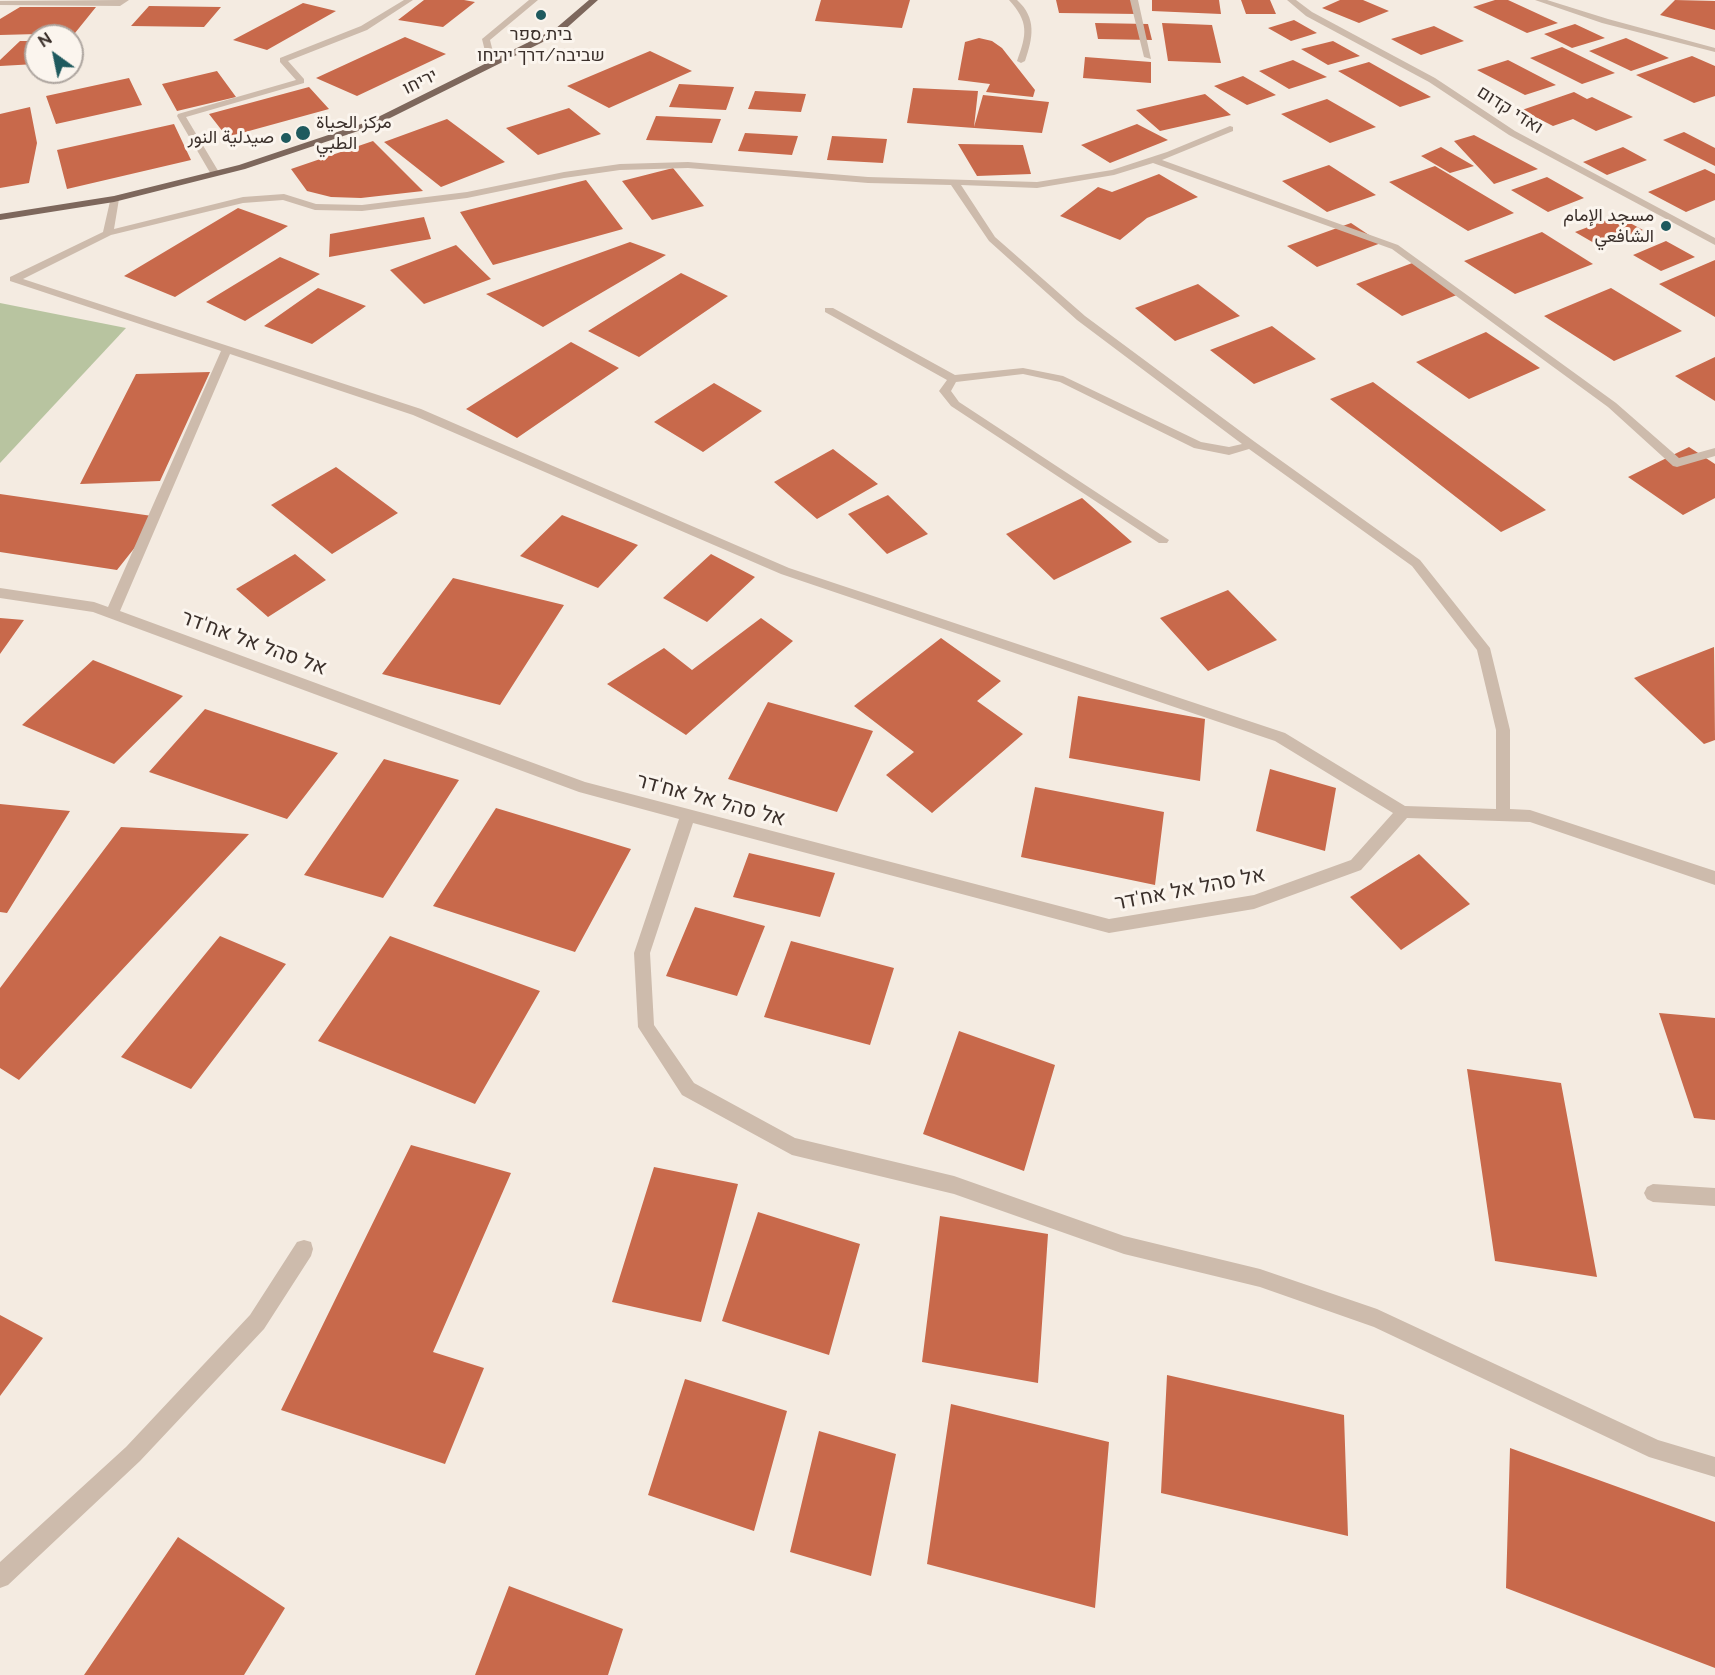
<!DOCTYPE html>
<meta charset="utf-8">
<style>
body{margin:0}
#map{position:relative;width:1715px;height:1675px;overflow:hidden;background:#f4ebe1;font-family:Raleway,sans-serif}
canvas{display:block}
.north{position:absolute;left:24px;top:24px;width:60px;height:60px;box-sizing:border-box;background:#fbf5ee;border:2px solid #aea6a0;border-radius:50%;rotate:327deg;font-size:16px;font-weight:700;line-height:24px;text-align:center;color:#3b302b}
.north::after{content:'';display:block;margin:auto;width:21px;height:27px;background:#1f5a5e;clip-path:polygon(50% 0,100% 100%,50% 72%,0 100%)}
</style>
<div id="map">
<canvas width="1715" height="1675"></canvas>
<div class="north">N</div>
</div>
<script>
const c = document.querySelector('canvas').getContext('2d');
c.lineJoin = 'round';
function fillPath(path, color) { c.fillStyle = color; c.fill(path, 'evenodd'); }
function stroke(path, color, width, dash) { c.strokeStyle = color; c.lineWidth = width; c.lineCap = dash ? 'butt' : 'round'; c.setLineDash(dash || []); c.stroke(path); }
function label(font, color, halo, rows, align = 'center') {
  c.font = font + ' Raleway,Vazirmatn,Heebo,sans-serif'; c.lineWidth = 6; c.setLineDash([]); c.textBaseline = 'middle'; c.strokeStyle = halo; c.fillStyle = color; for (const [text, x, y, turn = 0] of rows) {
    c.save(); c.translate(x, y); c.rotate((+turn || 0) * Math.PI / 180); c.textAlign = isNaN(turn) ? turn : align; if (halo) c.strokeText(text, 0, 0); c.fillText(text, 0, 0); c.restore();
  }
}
fillPath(new Path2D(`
 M0 303 126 328 0 463Z`), '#b8c4a0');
fillPath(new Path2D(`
 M424 0H464L475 2 443 27 398 20Z
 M821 0H910L902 28 815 21Z
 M1056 0H1135L1138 14 1059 13Z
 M1152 0H1219L1221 14 1152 11Z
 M1241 0H1270L1276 14H1246Z
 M1340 0H1363L1389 11 1359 23 1322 8Z
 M1495 0H1508L1558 23 1527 33 1473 7Z
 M1675 0 1715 1V30L1660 15Z
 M303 3 336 11 267 50 233 40Z
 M149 6 221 7 204 27 131 26Z
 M20 7H96L75 33 0 35V19Z
 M1294 20 1317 33 1291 41 1268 28Z
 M1095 23 1148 24 1152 40 1098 39Z
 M1162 23 1212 25 1221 63 1168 61Z
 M1575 24 1605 38 1572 48 1544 34Z
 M1434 26 1464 41 1421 55 1391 39Z
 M405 37 446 54 357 96 316 78Z
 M979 38 992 41 1002 48 1035 90 1033 97 986 92 990 84 958 80 965 42Z
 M1626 38 1669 58 1631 71 1589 51Z
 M20 41H36V64L0 66V60Z
 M1333 41 1360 56 1328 65 1301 49Z
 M1562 47 1615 73 1582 84 1530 58Z
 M650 51 692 71 609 108 567 86Z
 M1692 56 1715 66V96L1694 103 1636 75Z
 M1085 57 1151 62V83L1083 78Z
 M1293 60 1327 77 1289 89 1259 71Z
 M1508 60 1556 85 1525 95 1477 70Z
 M1369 62 1431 97 1400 107 1338 71Z
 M217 71 236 97 177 111 162 84Z
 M1243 76 1276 95 1247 105 1214 86Z
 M129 78 142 105 56 124 46 96Z
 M679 84 734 87 726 110 669 107Z
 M309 87 329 109 227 137 209 114Z
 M913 88 978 91 974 127 983 95 1049 102 1042 133 907 123Z
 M755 91 806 94 801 112 748 109Z
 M1574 92 1587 99 1592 97 1633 117 1596 131 1573 119 1553 126 1522 110Z
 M1205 94 1231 115 1160 131 1136 110Z
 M1327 99 1376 127 1330 143 1281 114Z
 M30 107 37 143 29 183 0 188V114Z
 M569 108 601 134 538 155 506 128Z
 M656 116 721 119 712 143 646 140Z
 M447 119 505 162 441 187 384 142Z
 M174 124 191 160 67 189 57 150Z
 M1137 124 1168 140 1110 163 1081 145Z
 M1684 132 1715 148V166L1663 140Z
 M745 133 798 136 792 155 738 151Z
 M1474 135 1538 169 1494 184 1454 141Z
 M832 136 887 139 883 163 827 160Z
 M373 141 423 191 361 198 331 197 307 191 291 169Z
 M958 144 1023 145 1031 174 977 176Z
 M1441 147 1474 166 1450 173 1421 156Z
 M1623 147 1647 160 1607 175 1583 162Z
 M1329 165 1376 195 1327 212 1282 181Z
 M1435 166 1514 213 1468 231 1389 182Z
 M673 168 704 206 652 220 622 181Z
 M1705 169 1715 174V200L1686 212 1648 192Z
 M1159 174 1198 197 1147 218 1120 240 1060 216 1098 187 1112 192Z
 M1547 177 1584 198 1548 212 1511 190Z
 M586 180 623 229 493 265 460 212Z
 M238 208 288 226 175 297 124 276Z
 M1617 216 1643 230 1601 247 1575 232Z
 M424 217 431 239 329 257 330 234Z
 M1351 223 1381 243 1317 267 1287 246Z
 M1542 232 1593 264 1515 294 1464 261Z
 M1666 241 1695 257 1661 271 1633 255Z
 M630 242 666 255 543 327 486 294Z
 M456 245 491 279 424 304 390 270Z
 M280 257 320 274 245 321 206 302Z
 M1715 260V317L1659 284Z
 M1415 262 1462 293 1402 316 1356 284Z
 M681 273 728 296 639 357 588 331Z
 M1198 284 1240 316 1175 341 1135 308Z
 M318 288 366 306 312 344 264 326Z
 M1611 288 1682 331 1614 361 1544 316Z
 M1272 326 1316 359 1254 384 1210 350Z
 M1486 332 1540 368 1469 399 1416 362Z
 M571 342 619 368 517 438 466 409Z
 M1715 357V401L1675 376Z
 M210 372 160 481 80 484 136 374Z
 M1373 382 1546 510 1501 532 1330 399Z
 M714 383 762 411 703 452 654 422Z
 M1689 447 1715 464V498L1683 515 1628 477Z
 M833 449 878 484 817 519 774 482Z
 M336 467 398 513 332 554 271 505Z
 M0 494 159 517 117 570 0 552Z
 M888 495 928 534 887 554 848 514Z
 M1082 498 1132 542 1054 580 1006 534Z
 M562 515 638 545 598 588 520 556Z
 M295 554 326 580 268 617 236 589Z
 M711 554 755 577 707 622 663 598Z
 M453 578 564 605 500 705 382 674Z
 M1228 590 1277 640 1208 671 1160 618Z
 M0 618 24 620 0 654Z
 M761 618 793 641 686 735 607 684 664 648 692 670Z
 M941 638 1001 681 977 701 1023 734 932 813 886 775 914 752 854 706Z
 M1714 647 1715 740 1704 744 1634 678Z
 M93 660 183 696 114 764 22 725Z
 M1078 696 1205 719 1200 781 1069 758Z
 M768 702 873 731 837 812 728 779Z
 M205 709 338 753 287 819 149 772Z
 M384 759 459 780 383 898 304 875Z
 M1270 769 1336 788 1325 851 1256 831Z
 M1035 787 1164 812 1155 885 1021 857Z
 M0 804 70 811 7 913 0 912Z
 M496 808 631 849 575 952 433 906Z
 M121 827 249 834 19 1080 0 1068V988Z
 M749 853 835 873 820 917 733 897Z
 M1419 854 1470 904 1401 950 1350 897Z
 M695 907 765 926 737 996 666 976Z
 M220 936 286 964 191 1089 121 1057Z
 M390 936 540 991 475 1104 318 1041Z
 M791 941 894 968 870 1045 764 1017Z
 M1659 1013 1715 1018V1120L1694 1118Z
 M959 1031 1055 1065 1024 1171 923 1134Z
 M1467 1069 1561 1083 1597 1277 1495 1261Z
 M411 1145 511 1173 433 1352 484 1368 445 1464 281 1410Z
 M654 1167 738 1184 701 1322 612 1302Z
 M758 1212 860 1244 829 1355 722 1321Z
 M940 1216 1048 1234 1038 1383 922 1362Z
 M0 1315 43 1338 0 1396Z
 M1167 1375 1344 1415 1348 1536 1161 1493Z
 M685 1379 787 1411 754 1531 648 1495Z
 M951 1404 1109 1442 1095 1608 927 1564Z
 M819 1431 896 1454 871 1576 790 1552Z
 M1510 1448 1715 1522V1668L1506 1588Z
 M178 1537 285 1608 244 1675H84Z
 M509 1586 623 1629 608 1675H475Z`), '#c8694b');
fillPath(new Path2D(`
 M120 0H129L120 6 0 5V1Z
 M404 0H413L367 30 288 61 304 79V83L186 117 220 174 212 176 177 116 178 114 296 80 280 62V58L361 26Z
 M529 0H538L490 40 492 48 505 60 498 62 485 51 482 39Z
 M1009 0H1017C1037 18 1033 38 1025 61L1021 63 1017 61C1027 34 1029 22 1009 0Z
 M1130 0H1138L1151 59 1144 57Z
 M1287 0H1296L1312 12 1435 78 1515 131 1715 238V245L1509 135 1429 82 1306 16Z
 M1535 0H1547L1608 19 1715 48V52L1602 23Z
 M1230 126 1233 127V131L1162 160 1398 245 1616 403 1679 458 1715 448V456L1677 467 1673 466 1608 407 1392 249 1153 163 1114 175 1037 188 961 185 995 237 1085 316 1255 442 1420 560 1490 648 1510 730V809L1530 810 1715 871V885L1530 822 1407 818 1361 870 1254 909 1109 933 693 823 650 953 654 1025 694 1083 795 1138 954 1176 1124 1236 1260 1269 1377 1309 1658 1440 1715 1457V1477L1649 1457 1374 1327 1260 1287 1124 1254 954 1194 792 1155 682 1095 638 1027 634 953 679 819 579 792 93 612 0 598V588L94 602 108 607 221 351 10 281V277L103 232 111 197 119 199 114 229 243 197 284 194 316 204 362 205 467 192 564 172 620 164 688 162 868 177 1037 182 1112 170 1167 152ZM688 168 868 183 951 185 989 241 1077 320 1242 444 1229 447 1201 442 1063 376 1023 368 955 375 833 308H825V312L947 380 939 391 951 406 1159 543H1167L1169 540 959 402 951 391 956 382 1023 374 1060 382 1194 448 1229 455 1249 449 1412 566 1477 650 1496 730V809L1405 806 1285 733 789 568 421 409 23 279 111 235 243 203 283 200 315 210 362 211 467 198 564 178 620 170ZM230 354 413 415 781 574 1275 741 1393 813 1351 860 1254 895 1109 919 585 782 120 611Z
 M1653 1184 1715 1188V1206L1653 1202 1647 1199 1644 1193 1647 1187Z
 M304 1240 311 1242 313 1249 311 1256 264 1329 140 1461 8 1585 0 1588V1562L126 1447 250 1315 297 1242Z`), '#cdbbac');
fillPath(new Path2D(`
 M589 0H598L561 33 376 125 245 169 114 202 0 220V214L114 196 239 165 370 121 555 29Z`), '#7d675c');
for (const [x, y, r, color] of [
 [541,15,6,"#1f5a5e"],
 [303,133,8,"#1f5a5e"],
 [286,138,6,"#1f5a5e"],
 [1666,226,6,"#1f5a5e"]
]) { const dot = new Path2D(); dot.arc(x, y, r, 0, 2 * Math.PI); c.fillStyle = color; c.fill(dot); stroke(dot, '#fbf5ee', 2); }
label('18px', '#3b302b', '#fbf5ee', [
 ["בית ספר",541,35,"center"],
 ["שביבה/דרך יריחו",541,56,"center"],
 ["مركز الحياة",316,123,"left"],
 ["الطبي",316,144,"left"],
 ["صيدلية النور",274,138],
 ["مسجد الإمام",1654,216],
 ["الشافعي",1654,237]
], 'right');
label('18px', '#3b302b', '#fbf5ee', [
 ["יריחו",420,82,-26],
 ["ואדי קדום",1510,110,32]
]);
label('21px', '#3b302b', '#fbf5ee', [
 ["אל סהל אל אח'דר",254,643,20],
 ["אל סהל אל אח'דר",711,800,15],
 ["אל סהל אל אח'דר",1190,889,-11]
]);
</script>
